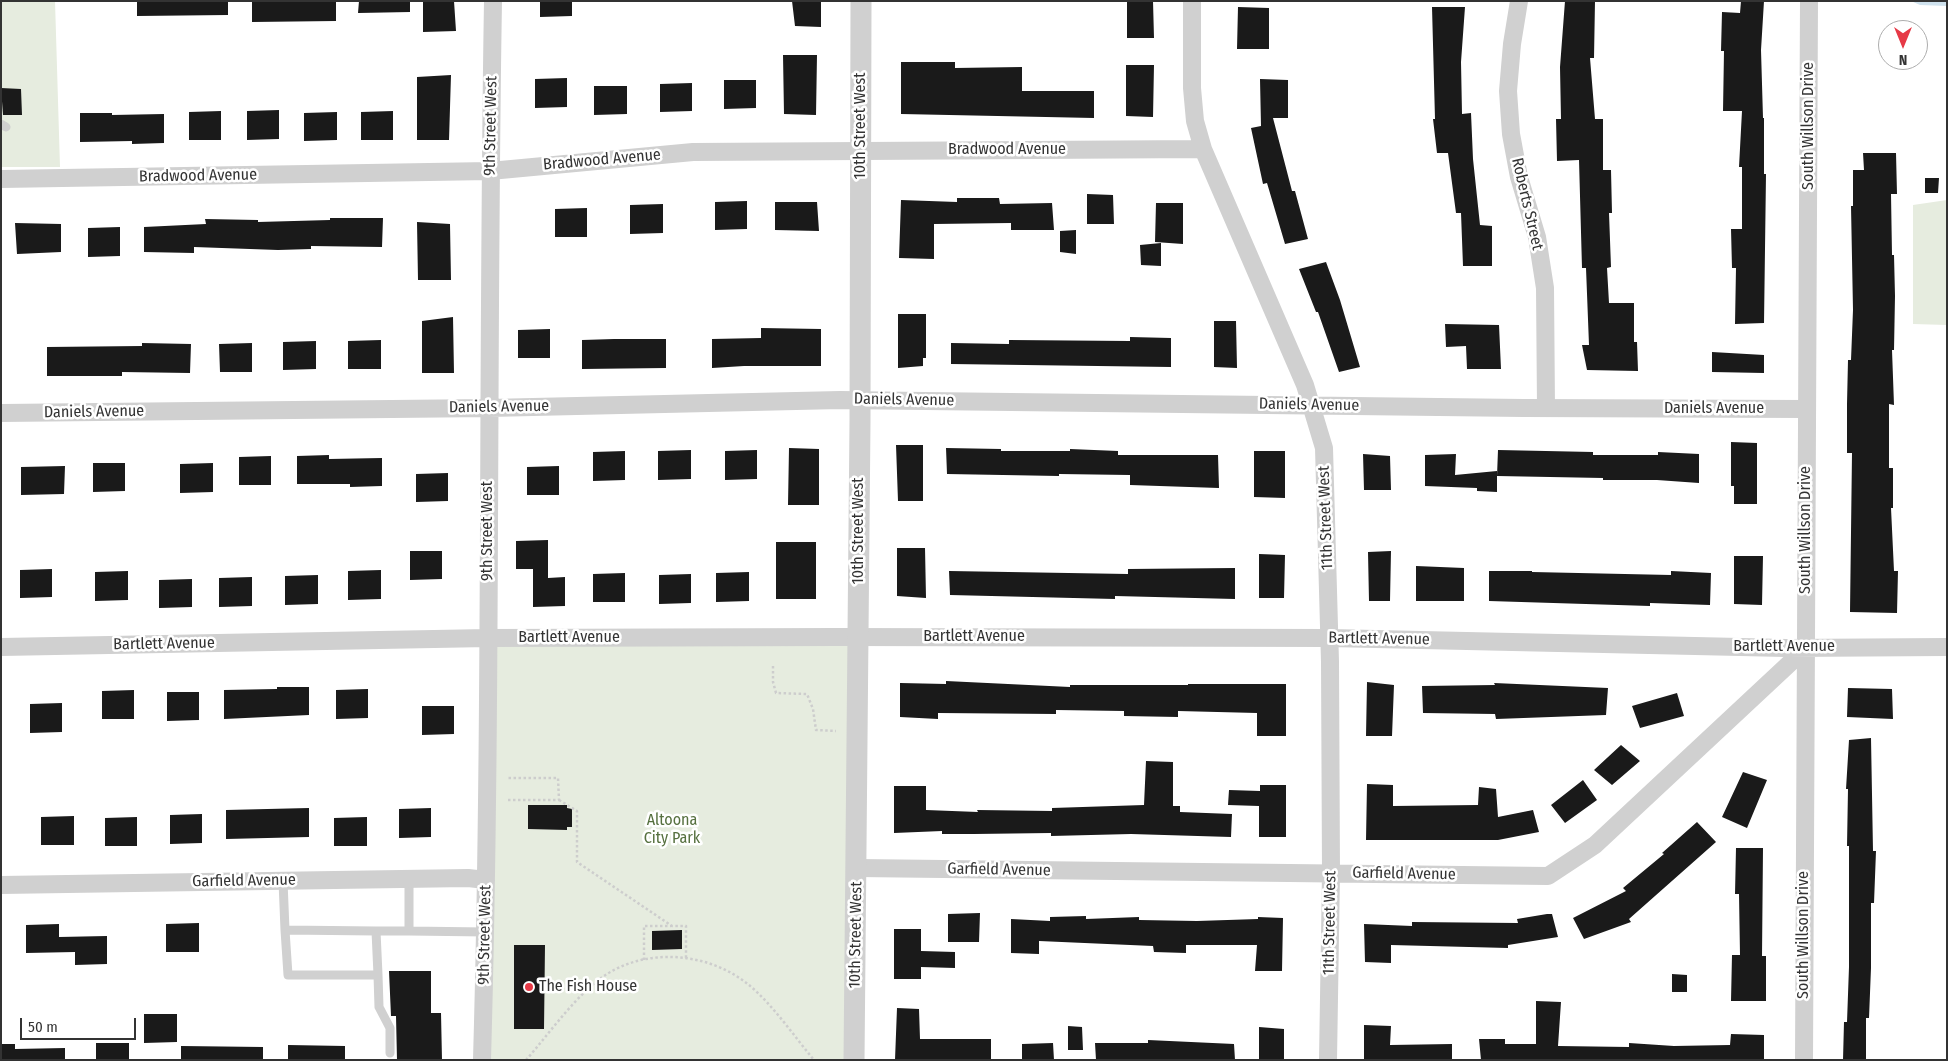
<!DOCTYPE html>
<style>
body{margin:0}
#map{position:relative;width:1948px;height:1061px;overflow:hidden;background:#fff;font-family:"Fira Sans Condensed",sans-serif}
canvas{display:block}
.frame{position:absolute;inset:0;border:2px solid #333;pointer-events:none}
.north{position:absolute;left:1878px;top:20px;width:50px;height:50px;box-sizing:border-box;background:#fff;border:1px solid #adadad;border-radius:50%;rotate:180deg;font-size:14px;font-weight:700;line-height:20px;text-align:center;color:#333}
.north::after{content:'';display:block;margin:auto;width:18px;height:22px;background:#e63946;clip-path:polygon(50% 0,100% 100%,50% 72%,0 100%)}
.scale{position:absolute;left:20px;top:1018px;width:116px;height:22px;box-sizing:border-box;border:2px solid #333;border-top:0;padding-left:6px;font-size:15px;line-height:18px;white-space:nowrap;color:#333;-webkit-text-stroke:4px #fff;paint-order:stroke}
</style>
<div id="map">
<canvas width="1948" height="1061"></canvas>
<div class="frame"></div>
<div class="north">N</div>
<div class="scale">50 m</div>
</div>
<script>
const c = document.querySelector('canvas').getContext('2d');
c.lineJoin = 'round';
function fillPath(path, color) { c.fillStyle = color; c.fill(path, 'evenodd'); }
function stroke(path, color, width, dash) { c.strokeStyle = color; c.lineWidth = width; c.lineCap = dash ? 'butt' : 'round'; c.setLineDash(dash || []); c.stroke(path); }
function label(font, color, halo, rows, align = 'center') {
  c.font = font + ' "Fira Sans Condensed",sans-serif'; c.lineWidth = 5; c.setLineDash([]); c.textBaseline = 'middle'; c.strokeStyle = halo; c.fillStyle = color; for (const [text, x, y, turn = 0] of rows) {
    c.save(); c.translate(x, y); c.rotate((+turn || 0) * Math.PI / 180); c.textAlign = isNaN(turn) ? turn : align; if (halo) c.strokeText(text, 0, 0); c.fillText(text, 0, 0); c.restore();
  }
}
fillPath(new Path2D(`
 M1 1H55L60 167H1Z
 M1947 200V325L1913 324V205Z
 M858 637 854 1060H482L488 638Z`), '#e6ecdf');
fillPath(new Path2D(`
 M1911 1H1947V6L1920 5Z`), '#cfe2ee');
fillPath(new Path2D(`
 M137 1H228V15L137 16Z
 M252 1H336V21L252 22Z
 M359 1H410V12L358 13Z
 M423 1H454L456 31 423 32Z
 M540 1H572V16L540 17Z
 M792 1H821V27L795 26Z
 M1127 1H1153L1154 38H1127Z
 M1565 1H1595L1594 58H1590L1595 119H1603V170H1611L1612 213H1609L1611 267 1607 268 1609 303H1634V342H1637L1638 371 1587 370 1582 345H1589L1586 268H1582L1579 160 1557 161 1556 119H1561L1560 67Z
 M1741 1H1764L1761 50 1763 118H1764V174H1766L1764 323 1735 324 1736 268H1732L1731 229H1742V167H1739L1742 111H1723L1724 51H1721L1722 12 1740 13Z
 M1238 7 1269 8V49H1237Z
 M1432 7H1465L1461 62 1462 114 1471 113 1473 159 1480 225 1492 226V266H1463L1461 213H1456L1448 153H1437L1433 119H1435Z
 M783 55H817L816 115 784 114Z
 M901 62H955V68L1022 67V91H1094V118L901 114Z
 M1126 65H1154L1153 117 1126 116Z
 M451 75 449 140H417V77Z
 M567 78V107L535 108V79Z
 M1260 79 1288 80V118H1273L1292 191H1295L1308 239 1285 244 1267 183 1263 184 1251 128 1261 126Z
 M724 80H756V108L724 109Z
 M692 83V111L660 112V84Z
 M594 86H627V114L594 115Z
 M1 88 21 89 22 115H3Z
 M279 110V139L247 140V111Z
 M221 111V140H189V112Z
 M393 111V140H361V112Z
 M337 112V140L304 141V113Z
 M80 113H112V115L164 114V143L132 144V141L80 142Z
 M1863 153H1896L1897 194H1891L1892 255H1894L1895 296 1894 350H1892L1894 405 1889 404V468H1893V508H1891L1894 571H1898L1897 613 1850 612 1852 453H1847V404L1848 360H1851L1853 310 1851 206H1853V170H1864Z
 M1925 178H1939L1938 193H1925Z
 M1087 194 1113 195 1114 224H1087Z
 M957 198H999L1000 204 1052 203 1054 230H1011V223L934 224V259L899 258 901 200 957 202Z
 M747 201V229L715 230V202Z
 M775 202H817L819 231 775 230Z
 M1156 203H1183V244L1155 242Z
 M663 204V233L630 234V205Z
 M587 208V237H555V209Z
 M330 218H383L382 247 311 246V249L278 250 194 247V253L144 252V227L206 224 205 219 258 220V222L330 220Z
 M417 222 450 224 451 280H418Z
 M15 223 61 224V252L17 254Z
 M120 227V256L88 257V228Z
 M1076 230V254L1060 252V231Z
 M1161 243V266L1141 265 1140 245Z
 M1326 262 1340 300 1360 367 1339 372 1318 312H1316L1299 269Z
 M898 314H926V358H923V366L898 368Z
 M453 317 454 373H422V321Z
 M1214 321H1236L1237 368 1214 367Z
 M1445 324 1499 325 1501 369H1467L1466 346 1446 347Z
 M761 328 821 329V366H744L712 368V339L761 338Z
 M550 329V358H518V330Z
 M1130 337 1171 338V367L951 364V343L1009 344V340L1130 341Z
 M614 339H666V368L582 369V340Z
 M381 340V369H348V341Z
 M316 341V369L283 370V342Z
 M142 343 191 344 190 373 122 372V376H47V347L142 346Z
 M252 343V372H220L219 344Z
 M1712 352 1764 355V373L1712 372Z
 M1731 442 1757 443V504H1734V486H1731Z
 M896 445H923V501H898Z
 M789 448 819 449V505H788Z
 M946 448 1001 449V451H1070V449L1118 451V455H1218L1219 488 1130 485V475L1059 474V476L947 474Z
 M691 450V479L658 480V451Z
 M757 450V479L725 480V451Z
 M1498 450 1593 452V455H1658V452L1699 454V483L1657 480H1603V478L1497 476Z
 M625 451V480L593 481V452Z
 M1254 451H1285V498L1254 497Z
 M1363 454 1390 456 1391 490H1364Z
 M1456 454 1455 475 1497 471V492L1477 491V488L1425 486V455Z
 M329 455V459L382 458V486L350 487V484H297V456Z
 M271 456V485H239V457Z
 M93 463H125V491L93 492Z
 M213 463V492L180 493V464Z
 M65 466 64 494 21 495V467Z
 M559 466V495H527V467Z
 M448 473V501L416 502V474Z
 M548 540V578L565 577V606L533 607V569H516V541Z
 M776 542H816V599H776Z
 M897 548H925L926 598 897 596Z
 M410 551H442V579L410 580Z
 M1391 551 1390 601H1369L1368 552Z
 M1259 554 1285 555 1284 598H1259Z
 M1734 556H1763L1762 605 1734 604Z
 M1416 566 1464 568V601H1416Z
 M1235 568V599L1115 596V599L950 595 949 571 1128 574V569Z
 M52 569V597L20 598V570Z
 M381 570V599L348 600V571Z
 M128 571V600L95 601V572Z
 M1489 571H1532V572L1671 575V571L1711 573 1710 605 1650 603V606L1489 601Z
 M749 572V601L716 602V573Z
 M625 573V602H593V574Z
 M691 574V603L659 604V575Z
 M318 575V604L285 605V576Z
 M252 577V606L219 607V578Z
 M192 579V607L159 608V580Z
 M946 681 1070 687V685H1188V684H1286V736H1257V713L1178 711V717L1124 716V711L1056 710V714L938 713V719L900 717V683L946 684Z
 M1367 682 1394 685 1392 736H1366Z
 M1494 683 1608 688 1606 715 1496 719 1495 714 1423 713 1422 686 1495 685Z
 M277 687H309V715L224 719V690L277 689Z
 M1848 688 1892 689 1893 719 1847 717Z
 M368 689V718L336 719V690Z
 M134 690V719H102V691Z
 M167 692H199V720L167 721Z
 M1677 693 1684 716 1640 728 1632 706Z
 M62 703V732L30 733V704Z
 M422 706H454V734L422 735Z
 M1871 738 1873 851H1876L1874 903H1871V968L1869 1018H1866V1060H1843L1844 1022H1847L1849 967V846H1847L1848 789H1846L1849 740Z
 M1621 745 1640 761 1612 785 1594 770Z
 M1146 761 1173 762V806H1180V812L1232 814 1231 837 1131 834 1051 836V833L974 834H942V831L894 833V786H926V810L978 812 977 810 1052 811V808L1144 805Z
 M1743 772 1767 780 1747 828 1722 817Z
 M1583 780 1597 800 1565 823 1551 805Z
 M1367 784 1393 785V806L1478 805 1479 787 1496 789 1498 817 1533 810 1539 832 1498 840H1366Z
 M1260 785H1286V837H1259V806L1228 805 1229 790 1260 791Z
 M528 805H567V808L572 809V827H567V830L528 829Z
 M309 808V837L226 839V810Z
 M431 808V837L399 838V809Z
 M202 814V843L170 844V815Z
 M74 816V845H41V817Z
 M137 817V846H105V818Z
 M367 817V846H334V818Z
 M1697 822 1716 842 1629 919 1631 922 1584 939 1573 918 1626 891 1623 888 1664 854 1662 853Z
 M1736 848H1763L1762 956H1766V1001H1731L1732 955H1740L1739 894H1735Z
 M980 913 979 942H948V914Z
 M1547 914H1552L1558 937 1508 945V948L1391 945V963L1365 962 1364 924 1412 926V922L1518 923 1517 919Z
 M1086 916V919L1139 917V920L1197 921 1258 919V917L1283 918 1282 971H1255L1257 945H1186V953L1154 952 1153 946 1039 941V954L1011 953V919L1050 921V917Z
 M199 923V952H166V924Z
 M59 924V937L107 936V964L75 965V952L26 953V925Z
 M894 929H921V951L955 952V968L921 967V979H894Z
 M682 930V949L652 950V931Z
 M514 945H545L544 1029H514Z
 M389 971H431V1013H441L442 1060H397L396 1016H391Z
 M1672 974 1687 975V992H1672Z
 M1536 1001 1561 1002 1558 1046 1629 1047V1043L1674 1046 1730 1045 1731 1034 1764 1035V1060H1481L1479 1039H1505V1044H1536Z
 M897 1008 919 1009 920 1039H991V1060H895Z
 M144 1014H177V1042L144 1043Z
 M1364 1025 1391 1026 1390 1045 1452 1044V1060H1364Z
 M1068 1026 1082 1027 1083 1050H1068Z
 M1259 1027 1284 1029V1060H1259Z
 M1148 1040 1234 1044 1235 1060H1096L1095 1043H1148Z
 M96 1043H129V1060H96Z
 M1053 1043 1054 1060H1022V1044Z
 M1 1044H15V1049L65 1048V1060H1Z
 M288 1045 345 1046V1060H288Z
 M181 1046 263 1047V1060H181Z`), '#1a1a1a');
stroke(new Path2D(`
 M773 666V682L776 693 807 694 813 709 816 730 836 731
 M508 800H559L558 778H508
 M559 800 577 811V862L672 926H686V958
 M644 960V926H671
 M526 1060C549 1034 578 992 607 974 650 947 710 953 749 985 773 1005 794 1036 814 1060`), '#cdcdcd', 2.5, [2.5, 2.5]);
stroke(new Path2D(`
 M1 124 6 127
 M283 881 285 930 376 931
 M285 930 288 975H378L376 931H409V879
 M409 931 486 932
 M378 975 379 1007 390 1028V1053`), '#d0d0d0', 9);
stroke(new Path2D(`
 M1192 1V88L1195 121 1203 149 1305 385 1324 448 1330 662 1331 873 1328 1060
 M1519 1 1512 44 1508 91 1511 134 1519 177 1537 237 1545 288 1546 408
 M1 179 490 171 693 152 1203 149
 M1 413 489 408 840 400 1524 408 1807 409
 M1 647 488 638 837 637 1330 638 1786 648 1947 647
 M857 868 1548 876 1595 845 1805 649
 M1 885 468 878 486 880
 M482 1060C492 707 487 354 493 1
 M1804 1060 1809 1`), '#d0d0d0', 18);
stroke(new Path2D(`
 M854 1060 860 421 861 1`), '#d0d0d0', 21);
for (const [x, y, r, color] of [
 [529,987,5,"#e63946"]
]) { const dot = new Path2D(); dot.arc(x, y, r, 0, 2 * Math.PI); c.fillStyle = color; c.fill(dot); stroke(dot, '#fff', 2); }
label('16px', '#333', '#fff', [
 ["9th Street West",491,126,-89],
 ["10th Street West",861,126,-90],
 ["South Willson Drive",1809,126,-90],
 ["Bradwood Avenue",1007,150],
 ["Bradwood Avenue",602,160,-5],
 ["Bradwood Avenue",198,176,-1],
 ["Roberts Street",1527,204,77],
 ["Daniels Avenue",904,400,1],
 ["Daniels Avenue",1309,405,1],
 ["Daniels Avenue",499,407,-1],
 ["Daniels Avenue",1714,409],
 ["Daniels Avenue",94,412,-1],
 ["11th Street West",1326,518,-92],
 ["South Willson Drive",1806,530,-90],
 ["9th Street West",488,531,-90],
 ["10th Street West",859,531,-90],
 ["Bartlett Avenue",974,637],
 ["Bartlett Avenue",569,638],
 ["Bartlett Avenue",1379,639,1],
 ["Bartlett Avenue",164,644,-1],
 ["Bartlett Avenue",1784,647],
 ["Garfield Avenue",999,870,1],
 ["Garfield Avenue",1404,874,1],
 ["Garfield Avenue",244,881,-1],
 ["11th Street West",1330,923,-89],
 ["9th Street West",485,935,-89],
 ["10th Street West",856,935,-89],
 ["South Willson Drive",1804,935,-90]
]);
label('16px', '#56703f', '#fff', [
 ["Altoona",672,821],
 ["City Park",672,839]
]);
label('16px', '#333', '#fff', [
 ["The Fish House",539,987]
], 'left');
</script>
